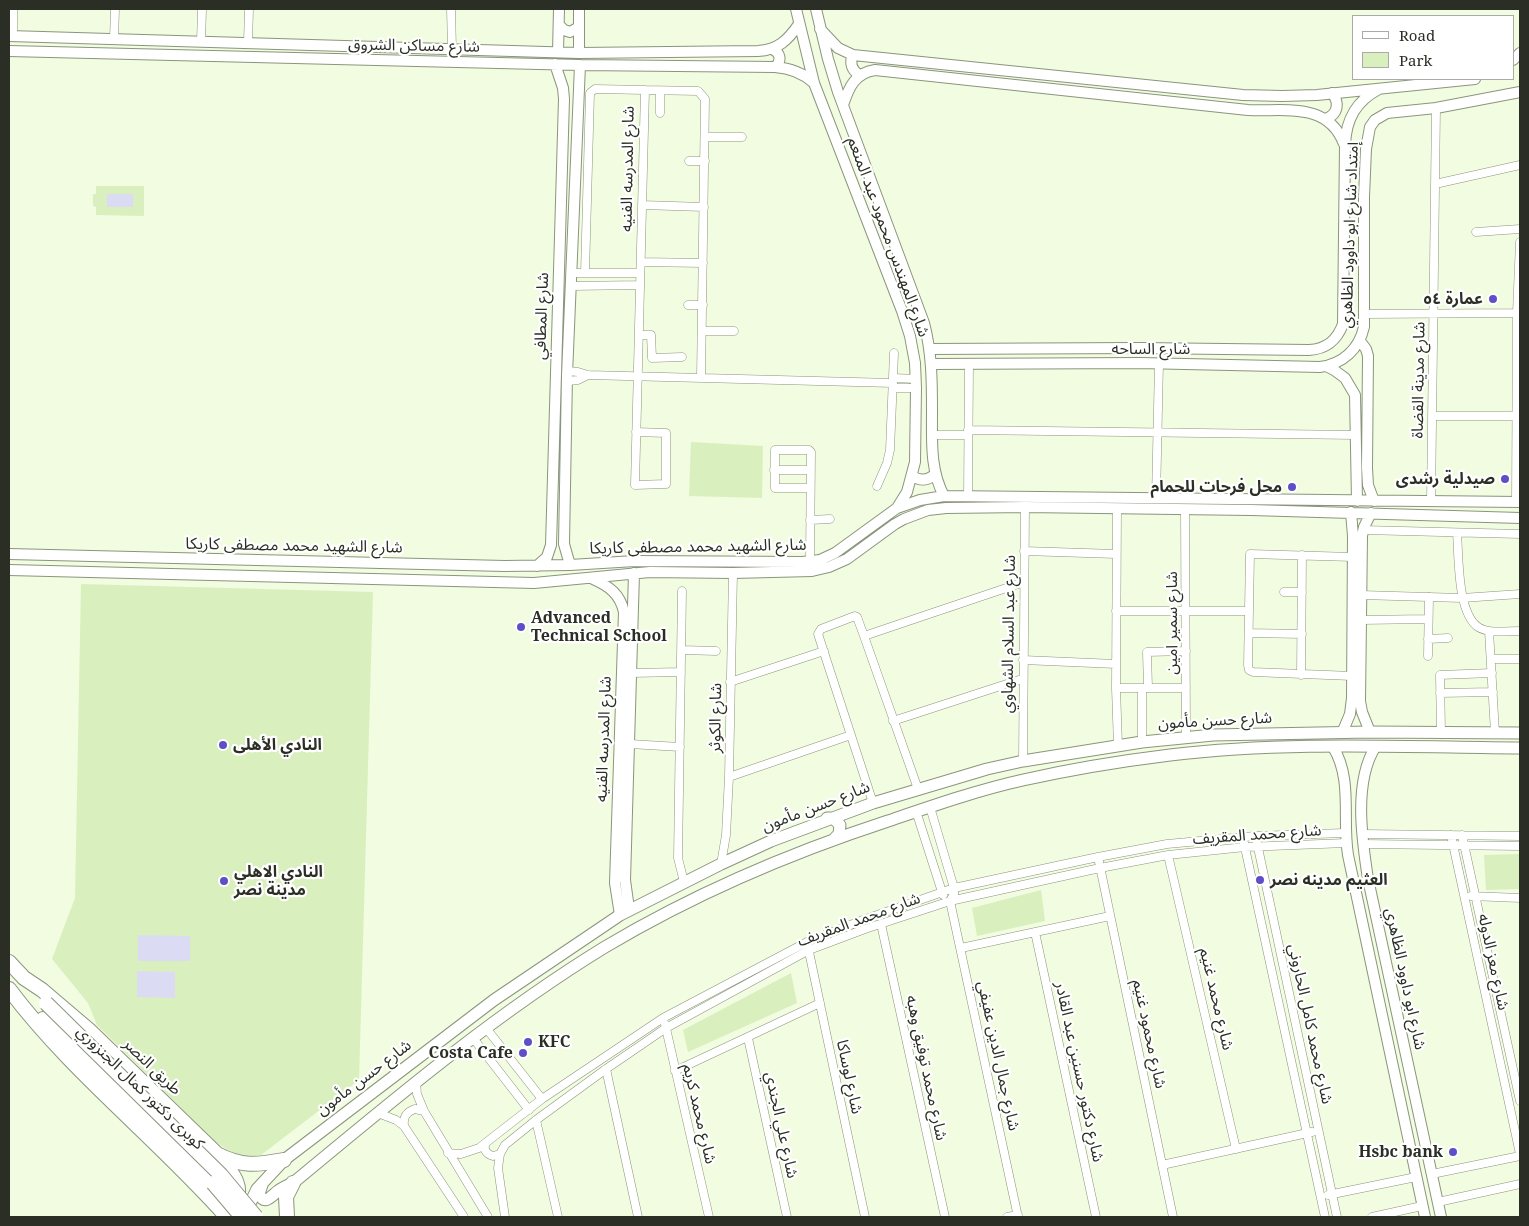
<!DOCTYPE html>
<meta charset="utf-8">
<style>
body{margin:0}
#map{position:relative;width:1529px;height:1226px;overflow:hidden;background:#f1fce1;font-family:"Noto Serif",serif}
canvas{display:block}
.frame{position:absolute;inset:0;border:10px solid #2a2e24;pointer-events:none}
.legend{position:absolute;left:1352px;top:15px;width:162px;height:65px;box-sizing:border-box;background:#fff;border:1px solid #aaaba7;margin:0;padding:6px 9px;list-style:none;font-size:15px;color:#2a2e24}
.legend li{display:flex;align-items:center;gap:10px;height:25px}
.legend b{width:25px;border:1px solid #aaaba7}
</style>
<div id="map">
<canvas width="1529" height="1226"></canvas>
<div class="frame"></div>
<ul class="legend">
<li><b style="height:6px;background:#fff"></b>Road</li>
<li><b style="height:14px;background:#daefbe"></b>Park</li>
</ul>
</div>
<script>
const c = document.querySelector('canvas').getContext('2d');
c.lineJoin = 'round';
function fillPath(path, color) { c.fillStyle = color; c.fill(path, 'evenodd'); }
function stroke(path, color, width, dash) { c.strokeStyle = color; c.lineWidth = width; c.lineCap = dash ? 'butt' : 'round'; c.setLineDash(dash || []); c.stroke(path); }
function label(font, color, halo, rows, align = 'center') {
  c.font = font + ' "Noto Serif","Noto Sans Arabic",serif'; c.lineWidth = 4.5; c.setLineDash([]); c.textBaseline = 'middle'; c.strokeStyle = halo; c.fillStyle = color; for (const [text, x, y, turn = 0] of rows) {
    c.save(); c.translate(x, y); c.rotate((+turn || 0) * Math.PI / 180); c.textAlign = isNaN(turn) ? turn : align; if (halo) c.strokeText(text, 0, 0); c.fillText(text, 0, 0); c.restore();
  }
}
fillPath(new Path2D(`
 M96 186H144V216L96 215V207L93 206V194H96Z
 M691 442 763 446 762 498 689 496Z
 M81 584 373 592 359 1080 261 1155C239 1156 232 1154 215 1141L97 1025 88 1003 52 959 75 898Z
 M1520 854V889L1486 890 1484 855Z
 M1041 890 1045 921 977 936 972 908Z
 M791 973 797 1003 688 1052 683 1030Z`), '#daefbe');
fillPath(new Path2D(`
 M107 194H133V207H107Z
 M138 935 190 936V961H138Z
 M137 971 175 972V998L137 997Z`), '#dbdcf4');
const street = new Path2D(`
 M451 9 452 49
 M13 36V9
 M114 39 115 9
 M201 42 202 9
 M248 43 249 9
 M645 90 698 91 705 99 701 378
 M660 113V91
 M705 137H742
 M689 161H705
 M1435 184 1520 165
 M642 205 704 207
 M1476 232 1520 229
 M641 262 703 263
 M572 273H640
 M585 273 590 93 595 89 645 90 635 485 666 484V433L636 432
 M571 286 640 285
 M688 305H703
 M1365 314 1517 313
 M702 331H734
 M639 335H651L652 358 682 357
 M567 371 578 372 588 375 893 383
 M894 378 916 379
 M567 381 578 380 588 375
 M893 388H916
 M1432 416H1520
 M968 430 1356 435
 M932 435H968
 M774 470H810
 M877 486 887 463 890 450 894 353
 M968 496 969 364
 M1156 499 1159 363
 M1431 502 1436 108
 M1516 502 1517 313 1520 242
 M1117 508 1116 688 1118 746
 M1185 509 1186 737
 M810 520 830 519
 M1363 530 1520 534
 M1457 533C1459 557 1457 612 1478 627 1489 634 1507 631 1520 631
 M1024 551 1116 554
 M810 561 811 452 809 450H775V488H810
 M682 591 678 858 684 882
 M1284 592H1302
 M1361 595 1462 598 1520 594
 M1116 611H1249
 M1361 620 1428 619
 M1489 631 1495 733
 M1249 633 1302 634
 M864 636 1024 582
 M1428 639 1448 638
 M682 650 716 651
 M1428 656 1429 597
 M1491 659H1520
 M1023 660 1116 664
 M631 673 681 672
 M1301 675 1302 555
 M1352 676 1253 672 1249 670 1248 665 1250 554 1353 557
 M730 682 824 651
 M1116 688H1186
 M1148 688 1147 652 1186 651
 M1440 693 1493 692
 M893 721 1022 679
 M1441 733 1440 675 1492 673
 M1142 742V688
 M630 744 680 747
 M1023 761 1025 507
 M729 777 851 735
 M873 803 818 634 821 629 855 616 857 617 864 636 918 789
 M930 807 954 888V894L950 901 1018 1217
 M916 811 943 895
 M1362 834 1520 836
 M1451 835 1520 1154
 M1462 835 1520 1101
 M1244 843 1325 1217
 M1257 843 1337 1217
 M1363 844 1520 846
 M1168 855 1236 1149
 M1098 857 1173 1217
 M721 864 726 835 729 777 733 573
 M1471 896 1520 898
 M881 924 945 1217
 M1035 932 1096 1217
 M808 947 865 1217
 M961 948 1110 916
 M665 1024 709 1217
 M486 1028 542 1099
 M473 1038 529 1110
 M748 1038 787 1217
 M606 1069 638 1217
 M675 1071 820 1003
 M416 1082 417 1094 424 1111 488 1217
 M378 1113 396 1120 404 1126 464 1217
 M536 1120 558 1217
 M404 1126C403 1117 406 1112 415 1109L424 1111
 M485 1144C484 1150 486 1154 493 1156L500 1154
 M448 1153 461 1154 479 1148 542 1099 663 1018 807 942 863 920 954 888 1098 857 1167 844 1255 836 1345 833
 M1162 1165 1312 1132
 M1432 1174 1520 1156
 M1328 1195 1416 1177
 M1438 1202 1520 1184
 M505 1217 498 1168 500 1154 505 1145 536 1120 606 1069 666 1028 809 950 865 929 950 901 1100 868 1168 855 1245 847 1346 843
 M1007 1217 1018 1215
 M1372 1217 1422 1206`);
const secondary = new Path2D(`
 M796 9 814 83 902 311 910 336 915 363 916 388 915 462 907 492 897 508
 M816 9 828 59 838 92 924 323C932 353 932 382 932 412 932 441 930 470 944 496
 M559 25 564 30 570 32 579 27
 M820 29 838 48 853 55 1243 95 1282 96 1317 95 1475 79
 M9 36 579 53 758 51C778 50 788 40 799 24
 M772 49C781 53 782 61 775 67
 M9 51 580 65 775 67C790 68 803 73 814 83
 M558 52 559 9
 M579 53V9
 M853 55C849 63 852 70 859 75
 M1513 60 1520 53
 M843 105C849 87 855 73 875 70L1248 110C1284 112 1328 101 1344 144
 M1326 119C1338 114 1340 103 1332 93
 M1360 341 1366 349 1368 356 1367 468 1368 485 1374 501
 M930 349 1139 348 1309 350C1327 349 1337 340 1343 324L1345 145C1346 119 1356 101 1379 89
 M931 364 1140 363 1320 367C1343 364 1359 349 1364 327V197L1366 149 1370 127 1375 120 1387 113 1436 108 1520 92
 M1326 366 1334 370 1345 378 1355 395 1357 501
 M912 476C920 481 928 481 935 474
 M9 554 505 566 570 565 635 561 802 562 820 560 835 553 897 508 920 500 944 496 1520 502
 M570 565 564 544 567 375 580 65
 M537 566 547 557 551 545 564 99 563 88 555 64
 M9 570 534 583 650 572 733 573 812 571 829 567 847 559 895 524 904 519 928 510 946 508 1025 507 1251 510 1520 518
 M593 579C609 586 620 594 624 612L615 883 620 915
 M1370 732 1362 712 1360 701 1362 536 1364 527 1371 513
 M1342 733 1350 714 1352 698 1353 536 1351 512
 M1376 746C1353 781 1362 840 1368 879L1441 1217
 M1333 747C1353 779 1342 819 1348 855L1425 1217
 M629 909 625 880 634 573`);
const primary = new Path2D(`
 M827 818H833L840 825 839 834 835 838
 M262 1185 259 1194C265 1206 271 1196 278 1191 283 1187 288 1185 293 1183 393 1100 494 1015 605 947 694 894 790 853 888 821 932 806 978 790 1023 780 1072 769 1121 761 1170 755 1285 741 1404 747 1520 748
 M245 1214 257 1189 284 1160 494 1000 620 915 721 864 771 841 873 803 987 769 1023 761 1142 742 1213 735 1370 732 1520 733`);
const highway = new Path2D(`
 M9 962 24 978 42 990 89 1030 217 1154C242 1167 257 1165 284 1160
 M9 989C72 1073 157 1138 227 1217
 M43 1019 213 1183
 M219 1156C228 1169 244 1183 236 1201
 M287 1217 286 1197 293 1183`);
stroke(street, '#8b957d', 9);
stroke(secondary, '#8b957d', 12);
stroke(primary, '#8b957d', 13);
stroke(highway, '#8b957d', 16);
stroke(street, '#fff', 8);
stroke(secondary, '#fff', 10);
stroke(primary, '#fff', 11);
stroke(highway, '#fff', 14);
const highwayBridge = new Path2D(`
 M46 1003 221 1175 256 1217
 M213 1183 242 1217`);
stroke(highwayBridge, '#8b957d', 16, []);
stroke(highwayBridge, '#fff', 14);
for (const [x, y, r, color] of [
 [1493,299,5,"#5e4ec7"],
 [1505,479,5,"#5e4ec7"],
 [1292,487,5,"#5e4ec7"],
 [521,627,5,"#5e4ec7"],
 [223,745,5,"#5e4ec7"],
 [1260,880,5,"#5e4ec7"],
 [224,881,5,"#5e4ec7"],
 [528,1042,5,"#5e4ec7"],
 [523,1053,5,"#5e4ec7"],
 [1453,1152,5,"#5e4ec7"]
]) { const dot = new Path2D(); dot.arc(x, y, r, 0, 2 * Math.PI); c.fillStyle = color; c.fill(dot); stroke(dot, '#fff', 2); }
label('16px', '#2a2e24', '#fff', [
 ["شارع مساكن الشروق",414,46,1],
 ["شارع المدرسه الفنيه",628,169,-89],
 ["إمتداد شارع ابو داوود الظاهري",1350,235,-88],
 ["شارع المهندس محمود عبد المنعم",888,237,70],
 ["شارع المطافي",542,316,-88],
 ["شارع الساحه",1151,349],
 ["شارع مدينة القضاة",1419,380,-89],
 ["شارع الشهيد محمد مصطفى كاريكا",294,546,1],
 ["شارع الشهيد محمد مصطفى كاريكا",698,547,-1],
 ["شارع سمير امين",1172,623,-90],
 ["شارع عبد السلام الشهاوي",1009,634,-89],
 ["شارع الكوثر",716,718,-89],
 ["شارع حسن مأمون",1215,721,-3],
 ["شارع المدرسه الفنيه",604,739,-88],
 ["شارع حسن مأمون",816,807,-21],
 ["شارع محمد المقريف",1257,835,-4],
 ["شارع محمد المقريف",859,920,-20],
 ["شارع معز الدوله",1493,962,78],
 ["شارع ابو داوود الظاهري",1405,979,78],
 ["شارع محمد غنيم",1216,999,77],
 ["شارع محمد كامل الحاروني",1310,1024,78],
 ["شارع محمود غنيم",1149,1034,78],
 ["شارع جمال الدين عفيفي",998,1056,78],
 ["طريق النصر",152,1067,44],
 ["شارع محمد توفيق وهبه",926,1068,78],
 ["شارع دكتور حسنين عبد القادر",1079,1072,78],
 ["شارع لوساكا",849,1077,78],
 ["شارع حسن مأمون",364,1078,-37],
 ["كوبرى دكتور كمال الجنزوري",140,1088,44],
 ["شارع محمد كريم",699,1114,77],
 ["شارع علي الجندي",781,1125,78]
]);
label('bold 16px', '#2a2e24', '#fff', [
 ["عمارة ٥٤",1483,299],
 ["صيدلية رشدى",1495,479],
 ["محل فرحات للحمام",1282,487],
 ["Advanced",531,618,"left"],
 ["Technical School",531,636,"left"],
 ["النادي الأهلى",233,745,"left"],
 ["النادي الاهلي",234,872,"left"],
 ["مدينة نصر",234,890,"left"],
 ["العثيم مدينه نصر",1270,880,"left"],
 ["KFC",538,1042,"left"],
 ["Costa Cafe",513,1053],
 ["Hsbc bank",1443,1152]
], 'right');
</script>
